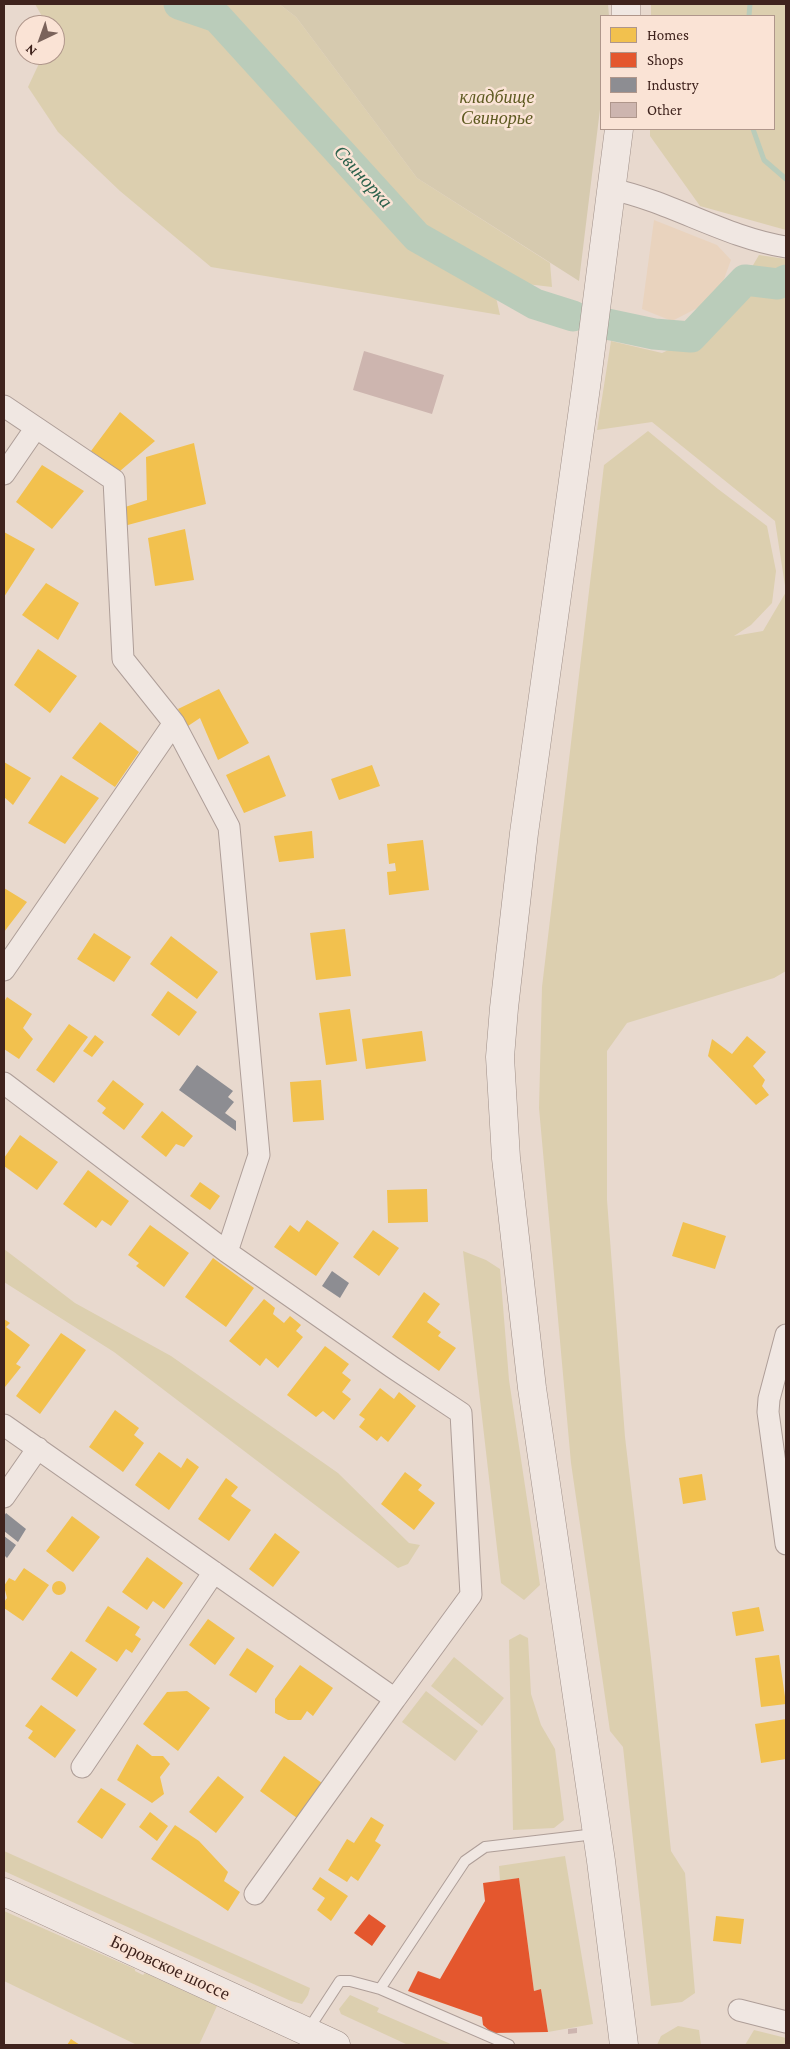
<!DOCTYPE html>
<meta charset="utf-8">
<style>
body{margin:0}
#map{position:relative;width:790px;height:2049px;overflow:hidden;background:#e8d9ce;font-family:"Crimson Pro",serif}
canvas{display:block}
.frame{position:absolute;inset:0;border:5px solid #3f231d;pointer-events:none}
.legend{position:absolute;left:600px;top:15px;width:175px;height:115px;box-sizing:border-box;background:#fae3d5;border:1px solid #af968b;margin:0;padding:6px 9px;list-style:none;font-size:15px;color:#3f231d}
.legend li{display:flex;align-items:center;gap:10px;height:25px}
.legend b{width:25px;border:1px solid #af968b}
.north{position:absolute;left:15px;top:15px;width:50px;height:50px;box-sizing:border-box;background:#fae3d5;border:1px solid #af968b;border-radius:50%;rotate:222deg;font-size:14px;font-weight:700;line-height:20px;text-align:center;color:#3f231d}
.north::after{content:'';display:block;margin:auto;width:18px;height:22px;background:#7a635b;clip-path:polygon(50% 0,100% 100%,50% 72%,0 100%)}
</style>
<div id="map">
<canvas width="790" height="2049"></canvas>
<div class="frame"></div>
<ul class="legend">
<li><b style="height:14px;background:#f2c14e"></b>Homes</li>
<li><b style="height:14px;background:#e4572e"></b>Shops</li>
<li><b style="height:14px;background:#8d8d92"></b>Industry</li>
<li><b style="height:14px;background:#cdb5af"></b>Other</li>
</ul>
<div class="north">N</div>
</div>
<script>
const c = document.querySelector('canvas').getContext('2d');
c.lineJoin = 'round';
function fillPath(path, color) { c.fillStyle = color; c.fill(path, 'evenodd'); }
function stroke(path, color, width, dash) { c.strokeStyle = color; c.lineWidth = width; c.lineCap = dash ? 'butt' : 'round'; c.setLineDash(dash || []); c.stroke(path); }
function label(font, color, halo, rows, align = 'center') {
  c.font = font + ' "Crimson Pro",serif'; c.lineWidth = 5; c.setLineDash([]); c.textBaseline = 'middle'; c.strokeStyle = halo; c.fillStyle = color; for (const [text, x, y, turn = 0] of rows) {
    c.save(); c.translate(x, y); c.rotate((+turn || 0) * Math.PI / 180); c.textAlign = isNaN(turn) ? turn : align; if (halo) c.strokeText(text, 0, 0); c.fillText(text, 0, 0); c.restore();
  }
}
fillPath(new Path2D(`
 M654 220 717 245 731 260 717 298 672 321 642 309Z`), '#e9d3be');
fillPath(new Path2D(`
 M35 4H279L296 17 417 178 550 263 552 287 492 280 500 315 211 267 120 191 58 132 28 87 43 55H55V25H47Z
 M651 4H786V230L700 206 650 136V129H774V16H651Z
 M759 255 786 259V971L774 978 627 1023 607 1051V1200L625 1437 651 1658 671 1851 685 1873 695 1993 682 2002 651 2006 623 1747 610 1731 571 1463 539 1108 542 987 604 465 648 431 718 489 767 526 776 571 772 603 751 625 734 636 763 631 786 592 775 521 652 422 597 430 611 341 662 353 716 328Z
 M4 1249 75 1303 171 1356 338 1473 409 1543 420 1545 408 1564 398 1568 114 1352 4 1282Z
 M463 1251 486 1260 500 1269 509 1380 540 1585 524 1600 501 1583Z
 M520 1634 528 1638 531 1694 541 1725 555 1749 564 1820 554 1828 513 1830 509 1640Z
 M454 1657 504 1698 482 1726 431 1686Z
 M426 1691 478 1731 455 1761 402 1722Z
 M4 1851 310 1988 308 1995 302 2004 291 2001 4 1871Z
 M565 1856 593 2024 548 2032 541 1989 534 1991 519 1878 500 1881 499 1866Z
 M4 1911 135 1969V1971L143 1975 145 1973 217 2006 199 2045H137L4 1981Z
 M350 1995 379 2008 377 2012 453 2045H408L341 2014 339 2009Z
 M678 2026 699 2030 701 2045H657L661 2036Z
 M754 2030 786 2038V2045H745Z`), '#dccfaf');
fillPath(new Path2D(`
 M279 4H608L609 16H601V101L579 281 417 178 296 17Z`), '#d6caaf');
fillPath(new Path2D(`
 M120 412 155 441 120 471 91 451Z
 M194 443 206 504 124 526 122 508 147 500 146 457Z
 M42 465 84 491 52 529 16 502Z
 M185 529 194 580 155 586 148 538Z
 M4 532 35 549 4 597Z
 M46 583 79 603 58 640 22 615Z
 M38 649 77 676 50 713 14 685Z
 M219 689 249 743 218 760 200 718 188 726 178 709Z
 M100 722 139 752 115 787 72 758Z
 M269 755 286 796 244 813 226 775Z
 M4 762 31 778 13 805 4 797Z
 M372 765 380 786 339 800 331 779Z
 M61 775 99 798 65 844 28 823Z
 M312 831 314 858 279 862 274 836Z
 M423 840 429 890 389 895 387 872 396 871 395 863 389 864 387 844Z
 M4 888 27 902 4 932Z
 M345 929 351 976 316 980 310 933Z
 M94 933 131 957 114 982 77 959Z
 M171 936 218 972 197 999 150 964Z
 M168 991 197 1012 179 1036 151 1015Z
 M7 997 32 1014 23 1028 33 1039 19 1059 4 1049V1002Z
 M350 1009 357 1061 326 1065 319 1013Z
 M69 1024 88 1037 54 1083 36 1070Z
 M422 1031 426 1061 366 1069 362 1039Z
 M95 1035 104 1042 92 1057 83 1051Z
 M747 1036 766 1052 753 1066 765 1080 762 1086 769 1095 756 1105 708 1056 712 1039 732 1054Z
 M113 1080 144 1104 124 1130 102 1113 106 1108 97 1101Z
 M321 1080 324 1120 293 1122 290 1082Z
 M162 1111 193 1136 184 1147 176 1144 166 1157 141 1137Z
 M20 1135 58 1162 37 1190 4 1166V1158Z
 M88 1170 129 1201 111 1226 102 1220 96 1228 63 1204Z
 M200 1182 220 1196 210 1210 190 1196Z
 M427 1189 428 1222 388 1223 387 1190Z
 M307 1220 339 1243 316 1276 274 1247 290 1225 299 1232Z
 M683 1222 726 1236 715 1269 672 1256Z
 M150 1225 189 1253 164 1287 136 1266 139 1263 128 1255Z
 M373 1230 399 1248 379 1276 353 1257Z
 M213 1258 254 1288 226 1327 185 1297Z
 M424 1292 440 1304 427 1322 441 1332 438 1336 456 1348 439 1371 392 1337Z
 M264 1299 275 1308 273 1314 284 1323 290 1316 301 1325 296 1331 303 1337 278 1368 266 1358 260 1366 229 1341Z
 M4 1319 10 1323 6 1327 30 1345 16 1364 21 1367 5 1387 4 1386Z
 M61 1333 86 1350 40 1414 16 1396Z
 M325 1346 349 1364 342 1373 351 1380 342 1392 351 1399 334 1420 323 1411 316 1417 287 1395Z
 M380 1388 394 1399 399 1392 416 1406 388 1442 381 1436 377 1441 359 1427 365 1419 359 1415Z
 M115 1410 139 1428 134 1435 144 1443 123 1472 89 1447Z
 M159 1452 181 1468 187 1458 199 1467 169 1510 135 1485Z
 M405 1472 422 1485 418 1490 435 1503 414 1530 381 1504Z
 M702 1474 706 1500 683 1504 679 1478Z
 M226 1478 238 1487 231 1496 251 1510 229 1541 198 1519Z
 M72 1516 100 1537 73 1572 46 1551Z
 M275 1533 300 1552 273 1587 249 1569Z
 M147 1557 183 1583 164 1609 153 1601 147 1610 122 1592Z
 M24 1568 49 1585 23 1621 4 1608V1602L7 1598 4 1586 9 1578 15 1581Z
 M52 1588a7 7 0 1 1 14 0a7 7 0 1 1-14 0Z
 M108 1606 140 1627 135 1635 141 1639 132 1653 126 1649 117 1662 85 1641Z
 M759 1607 764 1631 736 1636 732 1612Z
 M208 1619 235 1638 215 1665 189 1645Z
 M247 1648 274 1666 256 1693 229 1675Z
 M71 1651 97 1669 77 1697 51 1679Z
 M779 1655 786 1704 761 1707 755 1658Z
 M300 1665 333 1688 313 1716 307 1711 301 1720H288L275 1713V1699Z
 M187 1691 210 1708 178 1751 143 1724 167 1692Z
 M41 1705 76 1730 55 1758 28 1738 33 1731 25 1726Z
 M786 1719V1759L761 1763 755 1724Z
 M137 1744 152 1756H163L170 1764 160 1777 164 1794 152 1803 117 1780Z
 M284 1756 322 1783 297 1818 260 1791Z
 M218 1776 244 1797 216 1833 189 1812Z
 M101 1788 126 1804 102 1839 77 1822Z
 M150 1812 168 1826 157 1841 139 1827Z
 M371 1817 384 1825 375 1841 381 1845 358 1881 351 1876 347 1882 328 1870 347 1839 354 1843Z
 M175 1825 199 1841 228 1872 224 1881 240 1892 228 1911 151 1859Z
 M320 1877 348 1896 331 1921 317 1910 325 1898 312 1889Z
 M716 1916 744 1919 741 1944 713 1941Z
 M71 2039 80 2045H67Z`), '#f2c14e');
fillPath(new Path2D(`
 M519 1878 534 1991 541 1989 548 2032 492 2033 483 2025 482 2017 408 1991 418 1971 440 1979 485 1901 483 1883Z
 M369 1914 386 1926 372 1946 354 1933Z`), '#e4572e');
fillPath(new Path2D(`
 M197 1065 233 1091 228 1097 234 1102 225 1113 236 1121V1131L179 1090Z
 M332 1271 349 1283 340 1298 322 1286Z
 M6 1513 26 1529 18 1542 4 1531V1516Z
 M4 1536 16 1545 7 1558 4 1555Z`), '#8d8d92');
stroke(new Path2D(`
 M749 16 750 4
 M753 129 764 160 786 179`), '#baccba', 5);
stroke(new Path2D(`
 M179 4 217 17 417 237 535 304 573 316
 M607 324 654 334 691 337 745 280 778 284 786 280`), '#baccba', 31);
fillPath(new Path2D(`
 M364 351 444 375 432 414 353 390Z
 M577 2028V2033L568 2034V2029Z`), '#cdb5af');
const service = new Path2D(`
 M380 1989 509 2045
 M308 2030 340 1981H350L380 1989 465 1861 485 1847 595 1834`);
const minor = new Path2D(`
 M611 189C672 202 724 237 786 247
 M4 406 114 480 123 659 174 723 229 827 259 1155 227 1252
 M4 474 35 429
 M4 970 174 723
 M4 1083 227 1252 392 1367 461 1413 471 1595 395 1699
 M786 1335 769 1399 768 1412 786 1544
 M4 1425 395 1699 255 1894
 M4 1497 38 1448
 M82 1767 214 1572
 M739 2010 786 2022`);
const secondary = new Path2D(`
 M626 4V16
 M619 129 586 387 524 833 504 1008 500 1057 506 1158 532 1388 601 1861 624 2045
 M4 1892 336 2045`);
stroke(service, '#ae9e98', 12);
stroke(minor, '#ae9e98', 23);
stroke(secondary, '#9e8e87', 29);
stroke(service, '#f0e7e2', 10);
stroke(minor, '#f0e7e2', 21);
stroke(secondary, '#f0e7e2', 28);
label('italic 18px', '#5e5a21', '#fae3d5', [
 ["кладбище",497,97],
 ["Свинорье",497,118]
]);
label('18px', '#3f231d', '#fae3d5', [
 ["Боровское шоссе",170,1968,25]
]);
label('italic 19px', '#2b614c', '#fae3d5', [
 ["Свинорка",363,177,48]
]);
</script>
